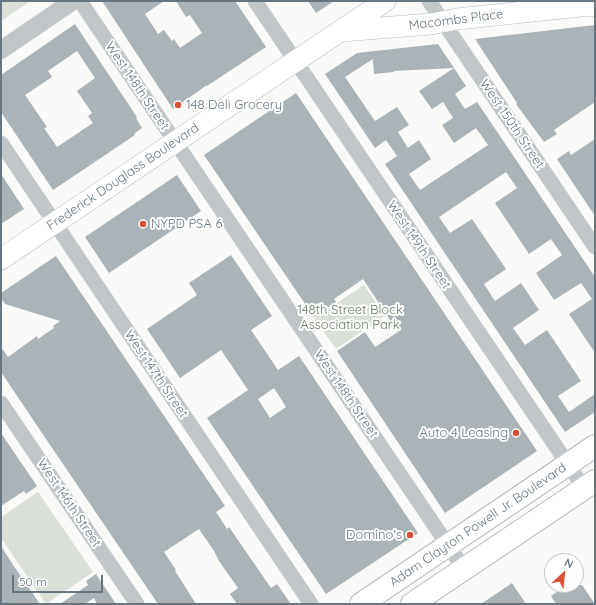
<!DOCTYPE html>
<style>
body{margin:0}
#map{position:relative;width:596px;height:605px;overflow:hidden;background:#fafaf8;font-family:Quicksand,sans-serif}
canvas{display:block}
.frame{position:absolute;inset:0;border:2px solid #667781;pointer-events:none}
.north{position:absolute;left:544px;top:553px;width:40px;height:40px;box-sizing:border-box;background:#fff;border:1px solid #c2c9cd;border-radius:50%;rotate:27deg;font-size:11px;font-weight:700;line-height:16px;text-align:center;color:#667781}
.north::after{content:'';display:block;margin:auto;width:14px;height:18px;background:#dc5135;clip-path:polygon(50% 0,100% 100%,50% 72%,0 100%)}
.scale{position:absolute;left:12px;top:575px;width:91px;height:18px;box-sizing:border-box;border:2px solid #667781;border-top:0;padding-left:5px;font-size:12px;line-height:14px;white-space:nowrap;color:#667781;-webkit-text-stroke:3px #fff;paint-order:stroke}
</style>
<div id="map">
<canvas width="596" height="605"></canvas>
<div class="frame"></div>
<div class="north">N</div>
<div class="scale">50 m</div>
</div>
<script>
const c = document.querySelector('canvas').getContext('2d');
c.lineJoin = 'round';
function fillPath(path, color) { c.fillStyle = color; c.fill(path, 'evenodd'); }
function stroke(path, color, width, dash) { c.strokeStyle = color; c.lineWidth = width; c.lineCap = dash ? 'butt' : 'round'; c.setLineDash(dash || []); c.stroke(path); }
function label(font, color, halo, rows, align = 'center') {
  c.font = font + ' Quicksand,sans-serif'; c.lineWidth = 4; c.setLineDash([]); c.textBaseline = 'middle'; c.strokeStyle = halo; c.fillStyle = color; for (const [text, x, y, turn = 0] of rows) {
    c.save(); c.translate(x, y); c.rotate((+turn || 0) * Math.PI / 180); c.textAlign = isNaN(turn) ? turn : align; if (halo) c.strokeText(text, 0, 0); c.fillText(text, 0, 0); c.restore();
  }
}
fillPath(new Path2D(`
 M1 1H31L1 21Z
 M364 285 385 316 336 349 314 318Z
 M38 492 93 572 46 604 1 538V517Z`), '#dadfd7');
fillPath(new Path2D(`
 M102 1H164L145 14 158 34 164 30 172 41 174 39 180 48 202 33 190 15 186 17 176 1H235L266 47 207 86V85L173 109Z
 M308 1H334L316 13Z
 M75 24 137 117 136 118 142 128 134 134 135 135 53 190 1 112V75ZM77 51 95 78 77 91 92 113 88 116 93 123 57 147 44 128 47 127 25 95 52 77 48 71Z
 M595 25V102L554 130 557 134 544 142 516 104 517 103 475 39Z
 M438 44 454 68 394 71V72L374 74 373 59 345 77 375 121 397 107 409 125 398 132 408 148 419 140 431 159 409 174 420 190 488 145 476 128 454 143 442 125 453 118 443 102 432 109 419 91 454 68 466 86 455 94 465 109 477 102 595 277V353L569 314 592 299 581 283 554 300 536 273 562 255 551 239 529 254 495 203 517 188 506 172 439 217 450 233 472 219 506 269 484 284 495 301 521 283 539 310 513 328 525 345 547 330 581 381 558 396 569 412 595 394V412L565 432 385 164 397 156 386 140 375 148 325 74 357 53Z
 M296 93 537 451 445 513 337 351 365 332 375 347 398 332 363 279 334 299 336 302 314 317 204 155Z
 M595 139V216L557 159 569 151 571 155Z
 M1 174 24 209 1 224Z
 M177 175 201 211 109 273 85 237Z
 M231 255 272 316 251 330 278 370 299 356 418 533 326 594 207 418 248 390 221 350 180 378 147 329 197 295 189 283ZM274 388 286 407 270 418 258 399Z
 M56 256 225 506 216 512 227 529 229 527 271 588 277 584 291 604H237L230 594 238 588 219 561 214 551 199 529 164 552 176 570 175 571 196 604H158L46 439 1 372V347L8 357 37 336 38 339 54 328 53 326 60 321 5 304 1 298V293Z
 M1 433 37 486 26 494 24 491 1 506Z
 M1 546 13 565 40 604H1Z
 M96 574 116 604H97L94 598 85 604H60L88 585 86 581Z
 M512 583 526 604H481Z
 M567 585H582L595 604H556L551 596Z`), '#aab3b8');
const secondary = new Path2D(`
 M341 31 431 24 457 19 580 6H595
 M1 259 385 1`);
const primary = new Path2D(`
 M361 604 595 446
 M412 604 595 481`);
stroke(secondary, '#b4babe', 22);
stroke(primary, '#b5babe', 24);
stroke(new Path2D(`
 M80 1 464 569
 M255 1 584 488
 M429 1 595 247
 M1 143 311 604
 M1 403 137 604`), '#c1c6c9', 15);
stroke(new Path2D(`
 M1 50 73 1`), '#c1c6c9', 18);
stroke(secondary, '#fff', 21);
stroke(primary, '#fff', 22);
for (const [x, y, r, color] of [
 [178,105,4,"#dc5135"],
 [143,224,4,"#dc5135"],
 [516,433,4,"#dc5135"],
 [410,535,4,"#dc5135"]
]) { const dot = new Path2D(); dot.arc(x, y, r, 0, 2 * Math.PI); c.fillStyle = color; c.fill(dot); stroke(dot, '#fff', 1.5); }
label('13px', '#667781', '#fff', [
 ["Macombs Place",456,20,-7],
 ["West 148th Street",137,86,56],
 ["West 150th Street",512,124,56],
 ["Frederick Douglass Boulevard",123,177,-34],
 ["West 149th Street",419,245,56],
 ["West 147th Street",156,374,56],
 ["West 148th Street",346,394,56],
 ["West 146th Street",69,503,56],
 ["Adam Clayton Powell Jr. Boulevard",478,525,-34]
]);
label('13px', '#667781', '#fff', [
 ["148 Deli Grocery",186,105],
 ["NYPD PSA 6",151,224],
 ["Auto 4 Leasing",508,433,"right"],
 ["Domino's",402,535,"right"]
], 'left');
label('13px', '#6a7a65', '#fff', [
 ["148th Street Block",350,310],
 ["Association Park",350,325]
]);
</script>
